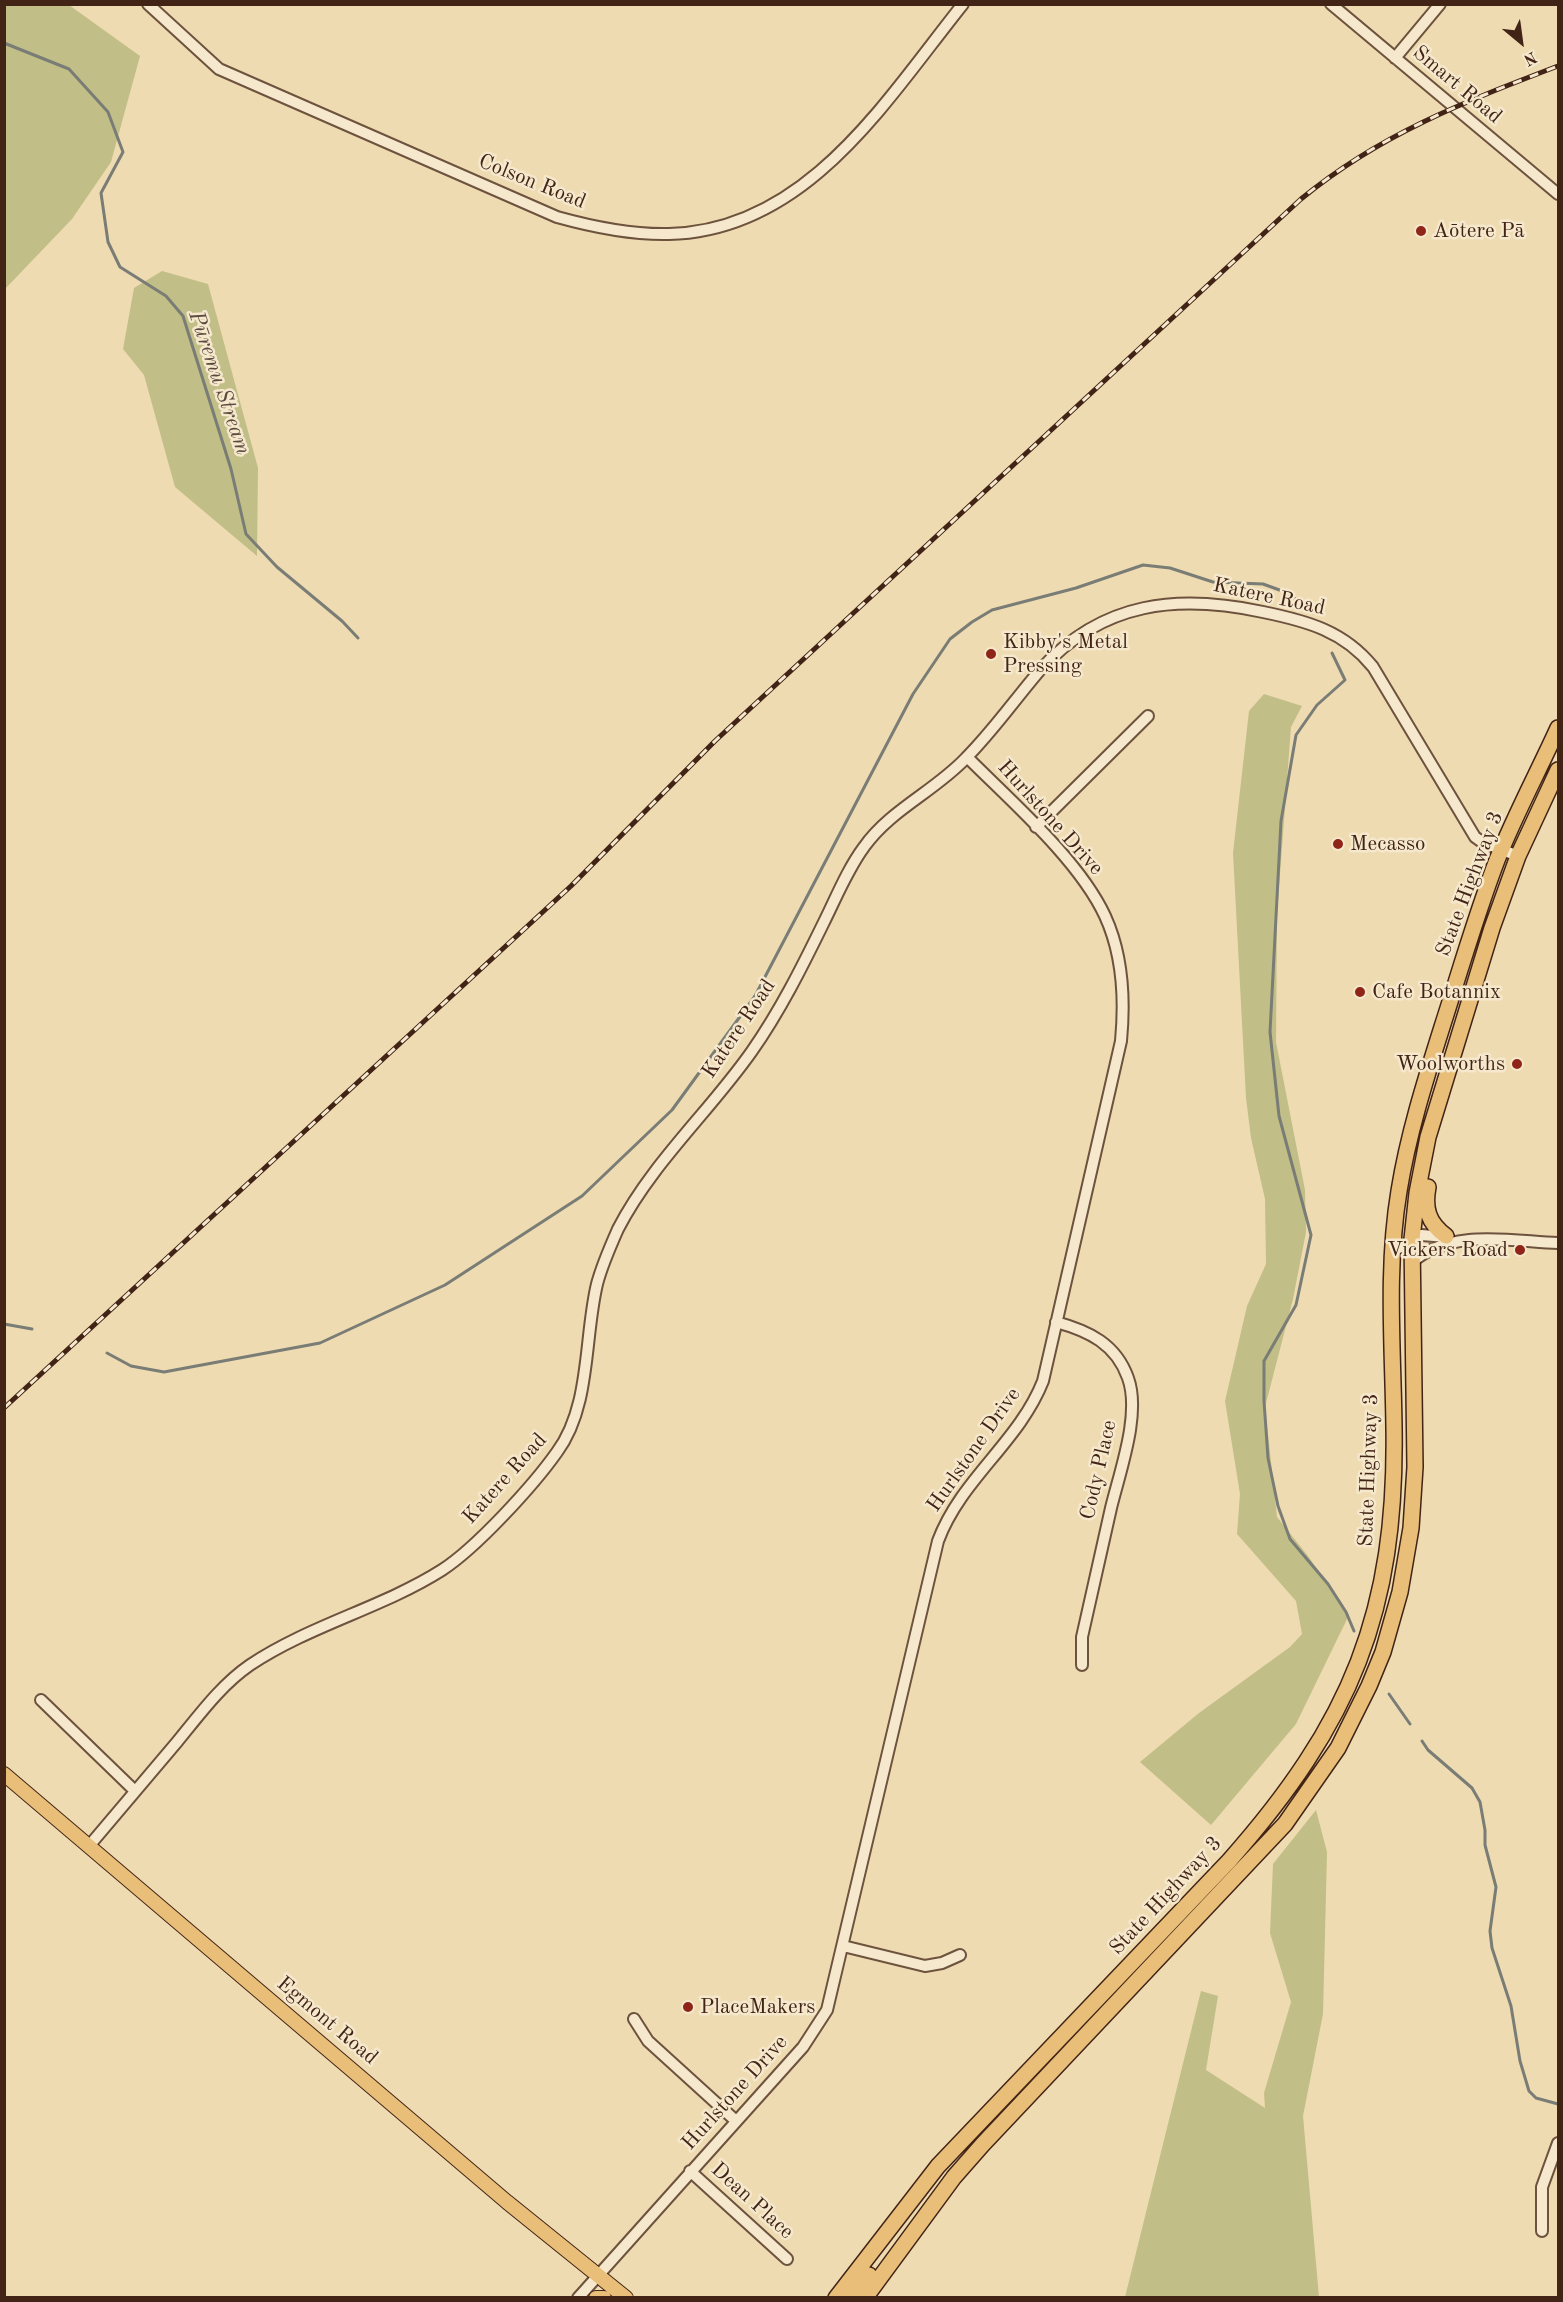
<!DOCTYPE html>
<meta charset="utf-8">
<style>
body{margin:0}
#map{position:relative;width:1563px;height:2302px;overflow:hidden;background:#efdbb1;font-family:"Old Standard TT",serif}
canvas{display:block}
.frame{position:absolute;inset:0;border:6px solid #422417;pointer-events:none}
.north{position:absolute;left:1491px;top:12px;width:60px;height:60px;-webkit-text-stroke:4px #f5e8cc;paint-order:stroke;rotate:151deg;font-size:16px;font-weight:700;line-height:24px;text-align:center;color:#422417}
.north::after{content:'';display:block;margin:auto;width:21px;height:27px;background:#422417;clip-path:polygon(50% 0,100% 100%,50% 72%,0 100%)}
</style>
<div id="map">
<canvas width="1563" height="2302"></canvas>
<div class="frame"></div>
<div class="north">N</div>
</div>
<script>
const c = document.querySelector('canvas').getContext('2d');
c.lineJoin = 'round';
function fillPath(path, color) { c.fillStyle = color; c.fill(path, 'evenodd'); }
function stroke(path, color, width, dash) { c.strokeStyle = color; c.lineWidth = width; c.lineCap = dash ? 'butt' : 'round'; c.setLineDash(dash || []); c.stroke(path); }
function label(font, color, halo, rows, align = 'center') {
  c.font = font + ' "Old Standard TT",serif'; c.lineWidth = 5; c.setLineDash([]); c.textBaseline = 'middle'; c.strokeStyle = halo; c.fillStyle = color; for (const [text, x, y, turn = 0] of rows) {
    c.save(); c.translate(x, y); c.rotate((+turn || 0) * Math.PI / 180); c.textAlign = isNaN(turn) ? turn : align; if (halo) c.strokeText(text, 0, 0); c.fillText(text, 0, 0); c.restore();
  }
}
fillPath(new Path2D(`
 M5 4 69 5 140 56 111 162 72 219 5 289Z
 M162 271 208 284 258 468 257 556 175 487 144 375 123 349 134 288Z
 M1264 694 1302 706 1291 727 1277 914 1276 1042 1305 1190 1306 1232 1293 1299 1265 1407 1277 1517 1308 1556 1349 1615 1296 1724 1211 1825 1140 1762 1199 1713 1290 1647 1302 1634 1296 1601 1237 1534 1240 1494 1225 1401 1247 1306 1266 1264 1265 1199 1251 1138 1246 1098 1233 853 1249 711Z
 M1316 1810 1327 1852 1323 2014 1303 2116 1319 2297H1125L1201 1991 1218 1996 1206 2070 1265 2108 1264 2093 1291 2002 1270 1933 1273 1864Z`), '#c1be87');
stroke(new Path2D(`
 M4 43 69 69 108 112 123 152 101 193 108 242 120 267 166 296 183 316 231 469 246 534 277 567 342 621 358 638
 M1332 653 1345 680 1317 705 1296 735 1281 821 1270 1032 1279 1116 1311 1235 1296 1305 1264 1361V1401L1268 1458 1278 1506 1290 1539 1328 1584 1346 1612 1354 1631
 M4 1324 32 1329
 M107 1353 131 1366 164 1372 320 1343 445 1285 582 1196 672 1110 755 996 913 694 950 639 972 622 992 610 1076 588 1143 565 1170 568 1213 582 1263 584 1285 592 1307 607
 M1389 1694 1410 1724
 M1422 1741 1428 1750 1472 1788 1480 1802 1485 1830V1845L1496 1887 1490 1931 1492 1948 1511 2006 1520 2061 1529 2091 1536 2098 1558 2104`), '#797d76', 3);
const minor = new Path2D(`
 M148 4 219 69 557 217C593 227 631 235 669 234 807 231 886 100 963 4
 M1331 4 1558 194
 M1395 58 1440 4
 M1036 827 1148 716
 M1392 1252 1421 1235 1447 1237
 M1411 1263C1451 1228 1509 1241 1558 1243
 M1056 1322C1089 1331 1116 1344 1128 1378 1141 1414 1120 1471 1111 1508 1101 1551 1092 1594 1082 1637V1665
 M41 1700 135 1791
 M89 1846C119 1811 148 1776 177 1742 200 1714 221 1685 250 1665 310 1625 382 1608 442 1570 476 1548 533 1486 557 1452 591 1406 584 1338 597 1284 602 1265 610 1247 618 1229 652 1163 710 1111 752 1051 780 1011 802 967 823 924 836 898 847 870 864 847 890 810 935 791 966 758 993 731 1016 698 1041 669 1103 601 1178 594 1263 612 1307 621 1344 631 1373 667L1475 837 1482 842 1518 856
 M843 1946 925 1966 942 1963 960 1955
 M634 2019 648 2041 736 2121
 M690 2171 787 2259
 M1542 2231V2187L1558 2143
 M578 2298 803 2047 827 2010 938 1541C961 1479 1019 1442 1043 1381L1121 1041C1125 999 1123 955 1105 916 1079 860 1011 801 967 757`);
const major = new Path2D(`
 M4 1774 507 2202 626 2298
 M596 2298H604`);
const highway = new Path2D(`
 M1428 1187C1424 1208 1428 1223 1446 1236
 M836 2298 938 2166 1229 1861C1351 1723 1397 1612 1394 1427 1393 1348 1386 1269 1399 1191 1408 1135 1425 1081 1442 1027 1460 971 1476 915 1497 860 1515 815 1538 772 1558 728
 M851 2298 869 2275
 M865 2298 954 2177 983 2144 1285 1824 1338 1748 1369 1686 1383 1652 1400 1592 1411 1528 1415 1467 1412 1239 1417 1193 1428 1137 1492 928 1518 856 1558 770`);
stroke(minor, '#6d523e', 14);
stroke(major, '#422417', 16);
stroke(highway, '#422417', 18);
stroke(minor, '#f5e8cc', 10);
stroke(major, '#e8be78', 14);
stroke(highway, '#e8be78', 15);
const rail = new Path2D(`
 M4 1408 571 886 715 741 1301 199C1380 134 1464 102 1558 66`);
stroke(rail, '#422417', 5);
stroke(rail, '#f5e8cc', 3, [9]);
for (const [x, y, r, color] of [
 [1421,231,6,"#8f2418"],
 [991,654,6,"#8f2418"],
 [1338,844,6,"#8f2418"],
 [1360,992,6,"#8f2418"],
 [1517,1064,6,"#8f2418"],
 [1520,1250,6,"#8f2418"],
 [688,2007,6,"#8f2418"]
]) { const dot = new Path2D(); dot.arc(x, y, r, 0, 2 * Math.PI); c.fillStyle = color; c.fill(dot); stroke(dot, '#f5e8cc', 2); }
label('21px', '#422417', '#f5e8cc', [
 ["Smart Road",1457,85,40],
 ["Colson Road",532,182,22],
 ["Katere Road",1269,597,12],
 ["Hurlstone Drive",1050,818,48],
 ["State Highway 3",1470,884,-69],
 ["Katere Road",739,1029,-56],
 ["Hurlstone Drive",974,1450,-55],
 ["Cody Place",1099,1470,-77],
 ["State Highway 3",1369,1470,-88],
 ["Katere Road",505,1479,-48],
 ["State Highway 3",1166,1896,-47],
 ["Egmont Road",327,2021,40],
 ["Hurlstone Drive",735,2093,-48],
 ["Dean Place",752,2201,42]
]);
label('21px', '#422417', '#f5e8cc', [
 ["Aōtere Pā",1433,231],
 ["Kibby's Metal",1003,642],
 ["Pressing",1003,666],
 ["Mecasso",1350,844],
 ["Cafe Botannix",1372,992],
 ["Woolworths",1505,1064,"right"],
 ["Vickers Road",1508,1250,"right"],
 ["PlaceMakers",700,2007]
], 'left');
label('italic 22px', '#59493e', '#f5e8cc', [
 ["Pūremu Stream",219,383,71]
]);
</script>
